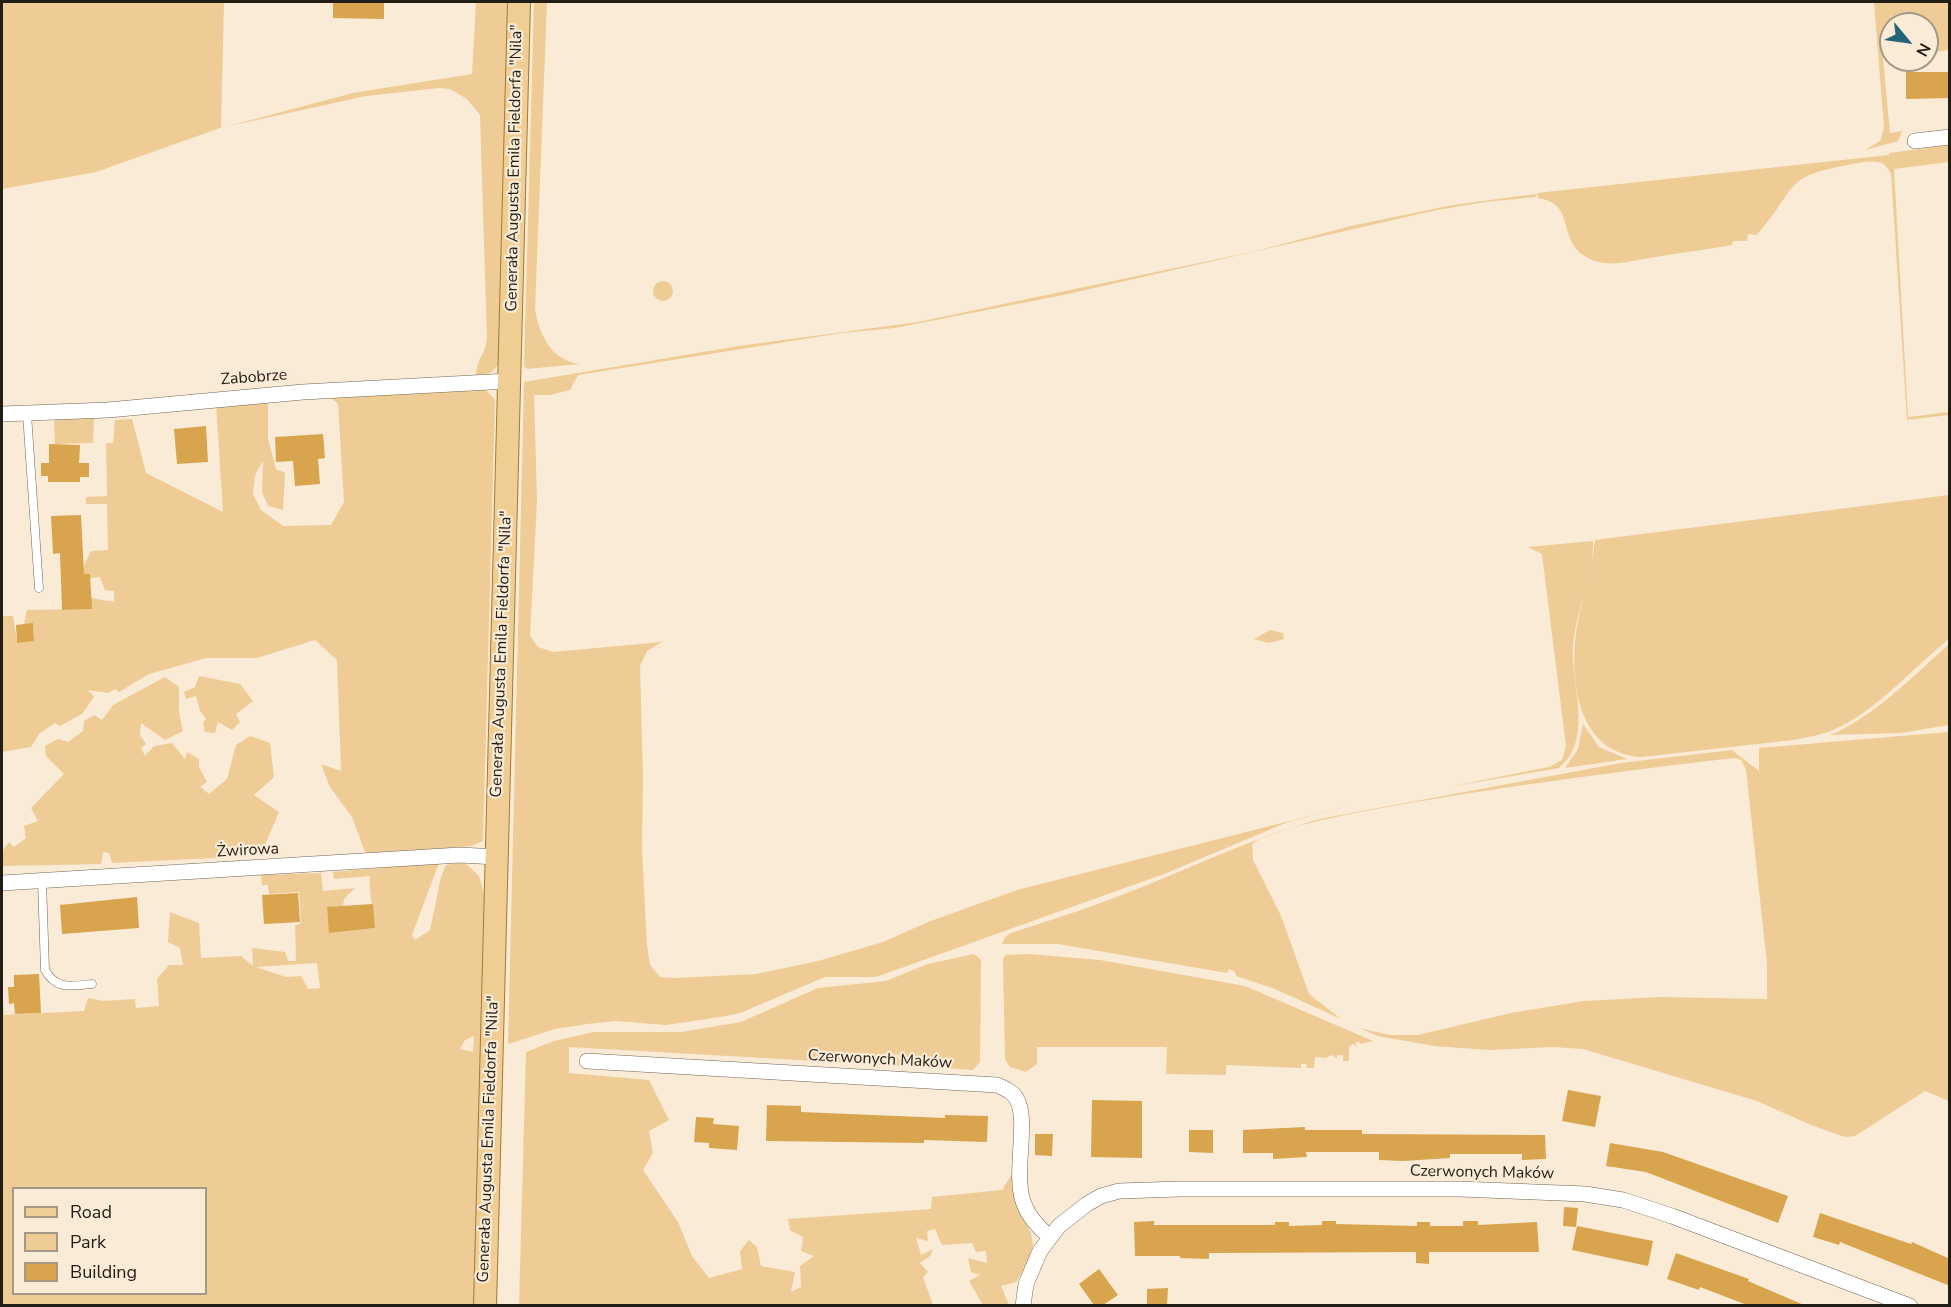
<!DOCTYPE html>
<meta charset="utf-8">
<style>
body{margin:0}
#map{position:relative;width:1951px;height:1307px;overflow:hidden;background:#f9ebd6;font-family:"Nunito Sans",sans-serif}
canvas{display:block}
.frame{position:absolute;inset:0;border:3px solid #221d15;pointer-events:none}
.legend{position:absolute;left:12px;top:1187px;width:195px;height:108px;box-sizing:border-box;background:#f9ebd6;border:2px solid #a39989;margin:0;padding:8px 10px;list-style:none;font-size:18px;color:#221d15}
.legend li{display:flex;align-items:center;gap:12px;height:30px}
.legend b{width:30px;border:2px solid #a39989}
.north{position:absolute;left:1879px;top:12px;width:60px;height:60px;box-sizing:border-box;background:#f9ebd6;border:2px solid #a39989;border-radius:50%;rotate:119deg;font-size:16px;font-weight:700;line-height:24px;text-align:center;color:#221d15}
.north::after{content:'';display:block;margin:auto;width:21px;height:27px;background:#236478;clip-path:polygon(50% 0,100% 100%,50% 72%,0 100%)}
</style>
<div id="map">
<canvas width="1951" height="1307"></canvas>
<div class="frame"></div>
<ul class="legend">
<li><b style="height:8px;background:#f0cd92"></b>Road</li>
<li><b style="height:16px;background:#efcb95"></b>Park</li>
<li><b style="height:16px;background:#d8a44e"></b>Building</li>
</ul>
<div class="north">N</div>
</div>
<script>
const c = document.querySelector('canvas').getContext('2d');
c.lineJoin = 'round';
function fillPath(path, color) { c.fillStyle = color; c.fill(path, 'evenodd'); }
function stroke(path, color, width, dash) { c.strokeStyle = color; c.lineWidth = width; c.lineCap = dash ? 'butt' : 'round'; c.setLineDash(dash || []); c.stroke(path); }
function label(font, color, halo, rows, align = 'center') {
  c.font = font + ' "Nunito Sans",sans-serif'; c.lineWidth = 4.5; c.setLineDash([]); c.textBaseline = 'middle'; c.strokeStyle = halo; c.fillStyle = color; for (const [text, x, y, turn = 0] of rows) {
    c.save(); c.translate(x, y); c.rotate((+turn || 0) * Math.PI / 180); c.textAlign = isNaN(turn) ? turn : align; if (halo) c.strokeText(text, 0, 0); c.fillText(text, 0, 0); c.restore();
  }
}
fillPath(new Path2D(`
 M2 2H224L221 128 353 93 472 74 476 2H510L499 362C494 373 488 375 476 376 476 361 486 353 487 338L480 115 467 99 450 89 439 88 366 96 220 128 96 172 2 189Z
 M534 2H547L535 309C539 335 552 361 580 364L527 369 524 365Z
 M1874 2H1949V50L1927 53V24H1891V58L1883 59 1890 133 1902 131 1898 141 1865 150 1880 141 1884 127Z
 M1949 145V162L1894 169 1908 417 1949 412V415L1907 420 1891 173 1884 164C1873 159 1860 163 1848 165 1781 177 1798 188 1759 232L1756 235 1748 234 1747 241H1733L1732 245C1705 250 1677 253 1650 258 1635 260 1619 265 1604 263 1596 262 1589 259 1583 255 1557 236 1576 204 1538 198L1537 193 1889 155V153Z
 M1535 194 1536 197 1485 202 1437 210 1068 294 895 328 842 333 578 375 570 390 550 395H534L537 500 530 636 538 647 553 652 662 642 647 651 640 666 643 777 642 850 647 946 650 965 660 977 675 978 756 974 818 961 883 942 928 922 1017 890 1349 806 1288 822 1164 874 876 977H825L740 1013 720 1017 666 1025 616 1021 587 1024 555 1029 508 1044 524 382 739 346 918 322 1256 251 1351 226 1453 205Z
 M653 291a10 10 0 1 1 20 0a10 10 0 1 1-20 0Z
 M485 389 495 400 483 841 471 846 371 854 365 852 352 817 330 787 321 764 341 771 337 660 315 640 257 658H206L149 674 119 692 115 689 108 693 88 690 94 697 82 714 60 726 55 723 39 734 31 747 2 752V616H13L17 642 34 641 33 624H24L27 610 91 609V598L114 602V591L105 590 100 577 90 578V574H80L91 551 108 550 107 504H86V497L107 496 106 443H113L115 420 132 419 146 473 223 512 216 405 268 401V438L276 469 285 473 283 510 268 506 262 492 263 461 255 475 253 494 261 510 283 526 331 525 344 502 338 404 329 396Z
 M94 417 93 443 55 444 54 420Z
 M1949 495V639C1917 664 1875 712 1837 728 1823 735 1808 737 1793 740L1641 757C1576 753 1569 678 1577 626 1582 598 1592 570 1595 540Z
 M1593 541C1594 575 1576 610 1573 645 1570 684 1595 738 1559 768L1448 787 1549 767 1562 760 1566 746 1542 554 1528 547Z
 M1270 630 1283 633 1284 639 1269 643 1254 639Z
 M1949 644V725L1901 733 1830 735C1871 719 1917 673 1949 644Z
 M199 676 240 684 253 701 236 714 240 722 232 730 218 722 215 733 205 732 203 723 206 719 200 711 196 696 186 699 184 692 195 687Z
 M165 677 179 687V712L183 731 165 740 141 723 140 735 146 744 141 748 145 756 154 746 172 743 185 759 187 752 199 759V767L207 782 200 787 209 794 227 779 236 745 250 736 270 743 274 777 254 795 279 812 262 852 249 855 244 843 239 845 234 857 112 863 109 853 103 852 101 864 2 866 3 850 9 842 14 847 26 838 24 826 38 821 31 808 64 774 46 756 45 746 58 739 68 742 83 731 84 721 94 715 102 720 113 705Z
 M1583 724 1599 747 1627 759 1565 768 1578 749Z
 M1949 732V1101L1925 1091 1855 1136 1845 1137 1811 1125 1757 1101 1583 1049 1553 1047 1489 1050 1434 1046 1378 1036 1359 1028 1390 1035H1418L1511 1013 1584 1001 1659 997 1767 999V964L1746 769 1741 760 1735 758C1675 764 1274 813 1252 845L1253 860 1281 916 1309 994 1341 1019 1275 989 1236 976 1235 972 1229 969 1227 973 1058 944H1002L1005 937 1011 933C1047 921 1084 910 1119 896 1188 870 1252 837 1324 818L1621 763 1732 750 1759 771V748Z
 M464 862 479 876 484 893 474 1305H2V989L4 1015 84 1011 88 998 104 1001 135 999 136 1008 159 1006 157 979 169 965H183L180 948 168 942 170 912 199 923 201 958 241 956 253 966 252 948 285 952 288 961H296L295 926 301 923 299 892 269 894 268 885H262L261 875 321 873 323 891 355 888 344 899 343 906 327 908 330 933 375 928C374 910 368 893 370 876L334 879 333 872 439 863 412 935 415 940 430 930 441 877 446 865ZM317 963 320 988 308 989 301 976 286 977 256 967ZM474 1036 473 1052 460 1049 465 1040ZM14 1188H206V1294H14Z
 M974 954 981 960 980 1062 973 1070 917 1066 894 1053 904 1066 569 1047V1073L649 1080 669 1120 649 1131 653 1153 643 1170 678 1222 692 1256 709 1278 742 1269 740 1251 749 1240 757 1247 761 1266 795 1272 791 1292 801 1287 800 1266 814 1256 801 1251 803 1237 790 1230 788 1219 931 1209 932 1197 1002 1190 1014 1171 1017 1205 1031 1233 1033 1245 1029 1262 1016 1282 1001 1286 1009 1305H983L969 1281 980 1275 971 1272 968 1258 987 1263 986 1251 976 1252 972 1243 942 1245 935 1229 927 1231 928 1241 916 1238 921 1255 933 1249 930 1256 920 1263 928 1272 923 1277 933 1305 519 1306 526 1052 554 1041 594 1032H681L741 1022 818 988 886 981 928 964Z
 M1029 954 1100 960 1245 986 1373 1041 1361 1044 1359 1042 1355 1043 1357 1047 1353 1044 1349 1047V1061H1343V1055H1337V1058L1331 1055 1326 1058 1315 1057 1314 1068H1307L1306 1064H1301V1068L1226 1065V1075L1166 1074 1167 1047H1037V1064L1026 1072 1010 1067 1005 1059 1003 959 1006 955Z`), '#efcb95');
fillPath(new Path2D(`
 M333 2H384V19L333 18Z
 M1906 72H1950V98L1906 99Z
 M206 426 208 462 177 464 174 429Z
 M323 434 325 458 318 459 320 484 295 486 293 461 276 462 275 437Z
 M49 444 80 445 79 463H89V477H80V482H48V476H41V463H49Z
 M81 515 84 574H90L92 609 62 610 60 553 53 554 51 516Z
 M33 623 34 641 17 643 16 625Z
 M298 893 300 922 264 924 262 895Z
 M137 897 139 928 62 934 60 905Z
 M373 904 375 928 329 933 327 907Z
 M39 974 41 1013 15 1014 14 1003 9 1004 8 987H14V975Z
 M1568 1090 1601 1096 1595 1127 1562 1121Z
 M1092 1100 1142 1101V1158L1091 1157Z
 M767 1105 801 1106V1112L945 1118V1115L988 1116 987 1142 924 1140V1143L766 1141Z
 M696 1117 714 1118 713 1124 739 1126 737 1150 709 1148V1143L694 1142Z
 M1305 1127V1130H1362V1134L1545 1135 1546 1159 1522 1160V1154H1450V1158L1403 1161 1379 1160V1152H1306L1307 1157 1273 1159V1153H1243V1130Z
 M1189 1130H1213V1153L1189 1152Z
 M1035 1134H1053L1052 1156 1035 1155Z
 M1610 1143 1663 1152 1788 1196 1778 1223 1646 1172 1606 1166Z
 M1564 1207 1578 1208 1576 1227 1563 1226Z
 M1820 1213 1911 1244 1912 1242 1950 1259V1286L1840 1242 1839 1245 1813 1237Z
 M1154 1221V1225H1275V1222H1289V1226L1322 1225V1221H1336V1224L1417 1226V1222H1430V1226H1463V1221H1478V1225L1537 1222 1539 1252H1429V1264L1416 1263V1252L1209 1253V1259L1180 1258V1256H1135L1134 1222Z
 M1577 1226 1653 1241 1648 1266 1572 1250Z
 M1676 1253 1749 1279 1748 1281 1804 1305H1747L1700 1287 1699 1290 1667 1279Z
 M1099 1269 1118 1295 1103 1305H1094L1079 1284Z
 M1168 1288 1167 1305H1147V1289Z`), '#d8a44e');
const lane = new Path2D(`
 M27 414 39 588
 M42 881 45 970C56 990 72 986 92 984`);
const street = new Path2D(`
 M1915 141 1950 137
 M2 414 108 410 303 392 509 381
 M2 883 460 855 497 857
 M587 1061 997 1085C1004 1088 1012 1091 1016 1098 1030 1119 1012 1175 1024 1204 1029 1218 1039 1228 1050 1237
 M1023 1306 1026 1284 1040 1251 1059 1226 1087 1204 1101 1196 1119 1191 1180 1189H1460L1585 1194 1623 1200 1672 1216 1910 1306`);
const primary = new Path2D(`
 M485 1306 519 2`);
stroke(lane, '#716553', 9);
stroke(street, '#716553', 16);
stroke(primary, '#a17937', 24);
stroke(lane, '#fff', 8);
stroke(street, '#fff', 15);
stroke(primary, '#f0cd92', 22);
label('16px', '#221d15', '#f9ebd6', [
 ["Generała Augusta Emila Fieldorfa \"Nila\"",515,168,-89],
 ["Zabobrze",254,378,-4],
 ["Generała Augusta Emila Fieldorfa \"Nila\"",502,654,-88],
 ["Żwirowa",248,851,-3],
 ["Czerwonych Maków",880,1060,3],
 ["Generała Augusta Emila Fieldorfa \"Nila\"",489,1139,-88],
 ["Czerwonych Maków",1482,1173,1]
]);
</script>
